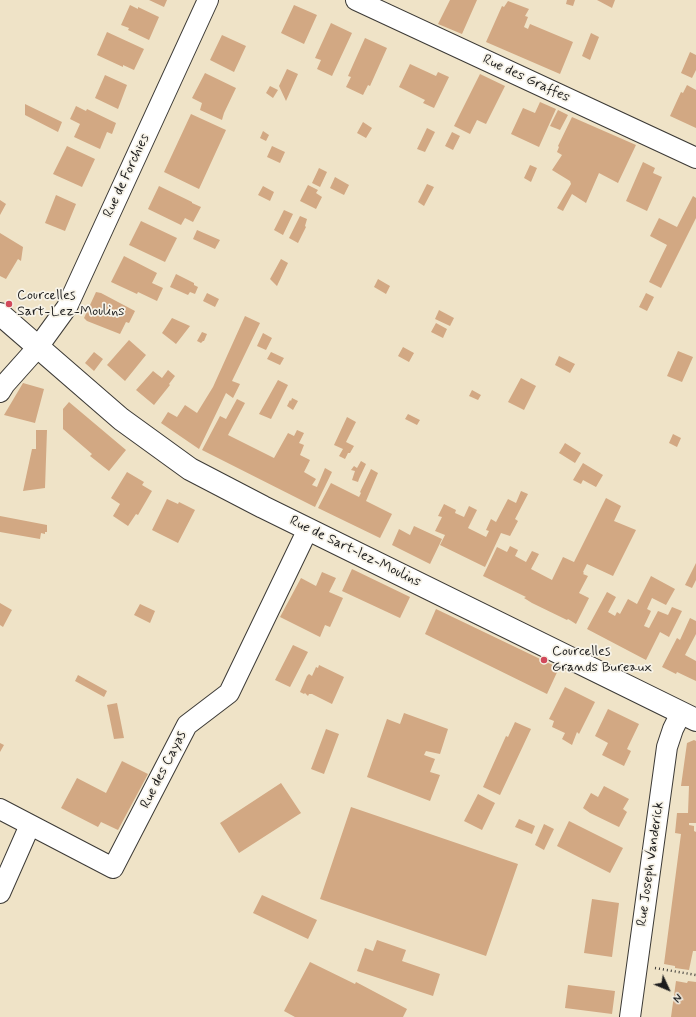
<!DOCTYPE html>
<style>
body{margin:0}
#map{position:relative;width:696px;height:1017px;overflow:hidden;background:#efe3c7;font-family:Mynerve,sans-serif}
canvas{display:block}
.north{position:absolute;left:648px;top:969px;width:40px;height:40px;-webkit-text-stroke:3px #f7f3e8;paint-order:stroke;rotate:134deg;font-size:11px;font-weight:700;line-height:16px;text-align:center;color:#1c1c1c}
.north::after{content:'';display:block;margin:auto;width:14px;height:18px;background:#1c1c1c;clip-path:polygon(50% 0,100% 100%,50% 72%,0 100%)}
</style>
<div id="map">
<canvas width="696" height="1017"></canvas>
<div class="north">N</div>
</div>
<script>
const c = document.querySelector('canvas').getContext('2d');
c.lineJoin = 'round';
function fillPath(path, color) { c.fillStyle = color; c.fill(path, 'evenodd'); }
function stroke(path, color, width, dash) { c.strokeStyle = color; c.lineWidth = width; c.lineCap = dash ? 'butt' : 'round'; c.setLineDash(dash || []); c.stroke(path); }
function label(font, color, halo, rows, align = 'center') {
  c.font = font + ' Mynerve,sans-serif'; c.lineWidth = 3.5; c.setLineDash([]); c.textBaseline = 'middle'; c.strokeStyle = halo; c.fillStyle = color; for (const [text, x, y, turn = 0] of rows) {
    c.save(); c.translate(x, y); c.rotate((+turn || 0) * Math.PI / 180); c.textAlign = isNaN(turn) ? turn : align; if (halo) c.strokeText(text, 0, 0); c.fillText(text, 0, 0); c.restore();
  }
}
fillPath(new Path2D(`
 M149 0H167L164 7Z
 M450 0H477L462 34 438 24Z
 M567 0H575L573 6 566 4Z
 M597 0H615L612 8Z
 M508 1 529 9 525 16 528 17 524 27 528 29 530 24 573 42 560 74 486 42 502 6 504 7Z
 M130 5 138 9V7L159 17 149 40 128 30 129 28 121 25Z
 M294 5 317 15 304 44 281 33Z
 M331 23 352 33 332 76 317 69 321 60 315 58Z
 M107 32 144 49 134 70 123 65V67L97 55Z
 M591 33 599 37 590 60 582 56Z
 M222 35 246 46 234 72 210 60Z
 M365 38 387 48 370 86 368 85 363 95 346 87 351 77 348 76Z
 M690 52 696 55V70L692 78 681 73Z
 M410 64 436 76 438 72 449 77 434 108 423 103 425 100 399 87Z
 M287 69 298 74 286 101 279 86Z
 M205 73 236 88 224 113 222 120 200 110 202 103 192 98Z
 M480 74 505 86 486 124 477 120 470 134 454 126Z
 M105 75 127 85 118 109 95 98Z
 M687 85 696 90V128L670 116 681 92 683 93Z
 M270 86 278 90 273 98 266 93Z
 M540 102 556 109 539 147 511 134 523 108 535 113Z
 M25 104 62 122 58 132 25 115Z
 M76 106 86 111 87 109 116 123 112 134 107 132 100 149 74 137 80 124 70 119Z
 M558 110 568 115 560 130 550 126Z
 M191 114 226 130 199 189 164 172Z
 M572 117 636 145 618 183 599 173 586 203 572 194 563 211 557 208 571 184 570 181 552 170 562 155 557 152 559 147 558 146Z
 M363 122 372 128 366 138 357 133Z
 M427 128 435 132 425 152 417 149Z
 M263 131 269 135 266 141 260 138Z
 M452 132 460 136 453 150 445 146Z
 M67 146 95 159 82 187 53 174Z
 M272 146 285 152 280 163 267 157Z
 M643 162 655 168 653 173 662 177 647 211 626 201Z
 M530 165 537 168 531 182 524 178Z
 M319 168 327 172 320 187 312 183Z
 M335 177 349 185 344 195 330 188Z
 M427 184 434 187 424 206 418 202Z
 M308 185 318 190 316 193 322 197 316 209 300 201Z
 M159 186 192 202V203L201 207 193 222 185 218 181 225 148 209Z
 M263 186 274 192 270 201 258 195Z
 M56 195 76 204 65 231 45 223Z
 M693 196 696 198V218L661 288 649 282 667 245 650 236 659 218 677 227Z
 M0 200 6 204 0 215Z
 M284 210 293 214 283 235 274 230Z
 M300 216 307 219 305 226 306 227 298 243 289 238Z
 M141 221 177 238 165 262 129 245Z
 M197 230 220 240 215 249 193 239Z
 M0 233 23 247 21 261 18 259 6 279 0 276Z
 M124 256 157 273 152 283 163 288 157 301 138 292 137 294 111 282Z
 M281 259 288 263 277 286 270 279Z
 M176 274 194 283V285L198 287 195 294 190 292 188 295 170 287Z
 M378 279 390 286 386 294 374 287Z
 M96 292 101 293 135 311 129 323 126 322 120 334 87 321 84 318Z
 M207 293 219 299 215 307 203 301Z
 M646 293 654 297 647 311 639 307Z
 M439 310 454 318 450 326 435 319Z
 M245 316 260 323 232 381 240 384 233 398 226 393 199 449 161 423 168 412 177 417 185 405 197 413 213 387Z
 M172 318 190 326 176 344 162 333Z
 M436 323 447 329 443 338 431 332Z
 M202 332 207 334 204 341H203L201 343 197 341Z
 M263 333 272 338 266 350 257 346Z
 M129 340 146 355 125 381 107 365Z
 M403 347 414 353 409 362 398 356Z
 M678 351 693 357 682 382 667 376Z
 M94 352 103 359 94 371 85 363Z
 M271 352 284 358 280 365 267 359Z
 M559 356 575 364 570 373 555 365Z
 M168 370 175 376 169 384 170 385 154 405 136 390 153 371 162 378Z
 M521 378 536 386 524 410 508 402Z
 M278 380 288 385 271 419 259 414Z
 M23 383 44 389 35 423 4 415Z
 M472 390 481 395 478 400 469 396Z
 M292 398 298 401 293 410 287 406 290 400 291 401Z
 M237 399 245 403 228 435 274 458 288 433 294 436 297 430 304 433 299 443 304 445 300 455 310 460 304 472 316 479 312 485 317 487 325 468 332 472 315 507 202 450 220 416 226 419Z
 M69 402 126 450 109 471 90 456 92 454 63 429V409Z
 M408 414 420 420 417 425 405 419Z
 M347 417 356 422 346 442 354 446 350 453H348L345 459 339 456 343 449 334 445Z
 M36 430H47L45 488 23 491 32 449H36Z
 M673 434 681 438 677 447 669 443Z
 M565 443 581 453 575 463 559 453Z
 M361 461 366 464 359 479 358 482 352 480 355 471 351 470 354 466 357 468Z
 M583 463 603 475 596 487 583 480 581 484 573 480Z
 M371 469 378 473 366 501 392 514 380 538 318 508 331 483 359 497 361 493 360 492Z
 M127 472 144 482 142 485 152 491 138 515 136 514 128 526 113 516 120 504 111 498Z
 M521 491 528 494 515 519 518 521 510 536 501 533 485 567 440 545 445 535 435 531 442 517 438 516 444 504 456 510 455 513 464 517 469 506 477 510 468 528 486 537 489 531 486 530 491 519 496 522 508 499 516 503Z
 M606 498 621 506 614 521 636 530 613 576 587 564 583 572 584 573 583 574 588 576 579 593 589 598 576 624 568 619 567 620 532 603 524 598 526 597 483 576 497 547 507 552 510 546 518 550 515 556 526 562 532 551 539 554 531 569 552 580 563 557 574 562Z
 M167 499 178 504 179 502 195 510 178 543 152 530Z
 M0 516 47 525V532H45V534L41 533 40 539 0 532Z
 M414 526 442 539 430 564 392 545 399 529 410 535Z
 M696 563V580L692 588 685 585Z
 M352 569 410 597 400 618 342 591Z
 M322 572 336 578 329 592 343 598 330 627 325 625 320 637 280 617 301 578 316 586Z
 M651 576 675 589 666 605 652 598 647 609 651 611 644 626 649 628 658 611 668 615 672 607 682 611 669 637 660 632 646 660 587 629 607 592 616 597 608 612 615 616 617 612 620 614 628 599 637 604Z
 M0 603 12 610 3 627 0 625Z
 M140 604 155 611 150 623 134 615Z
 M436 609 559 668 547 694 425 634Z
 M690 618 696 621V634L685 655 696 661V681L677 672 676 674 662 667 677 638 680 640Z
 M293 645 308 652 290 687 275 680Z
 M319 665 344 677 332 704 312 694H309L308 696 305 693 304 694 300 692 307 676 309 674 312 676 316 667 318 668Z
 M78 675 107 691 104 697 75 681Z
 M565 687 595 702 579 734 577 732 572 745 562 739 565 733 552 727 554 721 549 719Z
 M117 703 124 738 114 739 107 705Z
 M608 709 639 724 627 749 631 751 624 766 602 755 608 743 595 736Z
 M404 713 448 729 440 754 426 751 424 755 435 759 430 772 440 775 430 801 367 777 387 719 400 724Z
 M515 722 531 729 500 795 483 787 506 736 508 737Z
 M326 729 339 734 324 774 311 769Z
 M694 740 696 741V823H689V825L694 826V831L696 832V951H693L689 970 675 968V966L664 964 681 834 675 833 677 813H688L689 786H681L687 743Z
 M0 743 4 745 0 752Z
 M122 761 148 774 118 830 101 822 98 827 61 808 77 778 106 793Z
 M281 783 301 813 239 853 220 823Z
 M604 786 629 799 623 809 627 812 619 827 590 813 583 808 591 793 598 797Z
 M478 794 495 803 482 830 464 821Z
 M351 807 518 864 486 956 320 899Z
 M519 819 535 826 532 834 515 827Z
 M569 821 623 848 610 873 557 846Z
 M544 824 554 829 544 850 535 845Z
 M262 895 317 920 308 939 253 913Z
 M592 899 619 903 612 957 584 953Z
 M377 940 406 950 402 961 440 974 433 996 357 971 365 948 373 951Z
 M310 962 355 984 356 982 407 1009 403 1017H295L284 1011Z
 M676 981 687 983 688 981 696 982V1017H671Z
 M568 985 615 991 612 1014 565 1008Z`), '#d2a883');
const minor = new Path2D(`
 M356 0 696 158
 M0 392 5 384 38 347 67 307 208 0
 M0 809 113 868 187 725 229 693 308 529
 M0 893 30 825
 M630 1017 667 747 673 729 681 713`);
const secondary = new Path2D(`
 M0 314 121 419 190 469 263 507 696 720`);
stroke(minor, '#3c3a36', 22);
stroke(secondary, '#3c3a36', 24);
stroke(new Path2D(`
 M655 968 696 975`), '#3c3a36', 2.5, [1, 3]);
stroke(minor, '#fff', 20);
stroke(secondary, '#fff', 22);
for (const [x, y, r, color] of [
 [9,304,4,"#d1495b"],
 [544,660,4,"#d1495b"]
]) { const dot = new Path2D(); dot.arc(x, y, r, 0, 2 * Math.PI); c.fillStyle = color; c.fill(dot); stroke(dot, '#f7f3e8', 1.5); }
label('14px', '#1c1c1c', '#f7f3e8', [
 ["Rue des Graffes",526,79,25],
 ["Rue de Forchies",127,176,-65],
 ["Rue de Sart-lez-Moulins",355,552,26],
 ["Rue des Cayas",164,770,-63],
 ["Rue Joseph Vanderick",651,864,-82]
]);
label('14px', '#1c1c1c', '#f7f3e8', [
 ["Courcelles",17,296],
 ["Sart-Lez-Moulins",17,312],
 ["Courcelles",552,652],
 ["Grands Bureaux",552,668]
], 'left');
</script>
